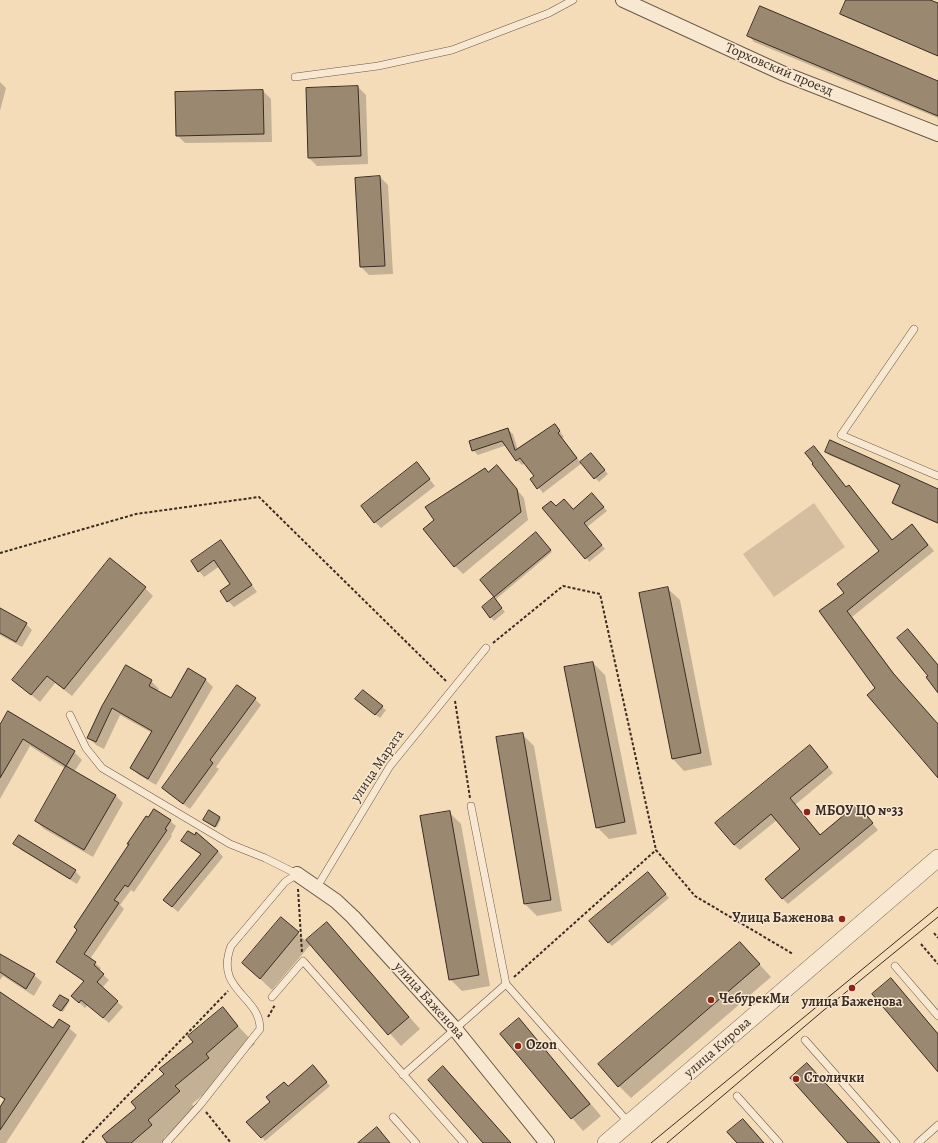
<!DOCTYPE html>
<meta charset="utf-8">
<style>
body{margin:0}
canvas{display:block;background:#f5dcb9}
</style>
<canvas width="938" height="1143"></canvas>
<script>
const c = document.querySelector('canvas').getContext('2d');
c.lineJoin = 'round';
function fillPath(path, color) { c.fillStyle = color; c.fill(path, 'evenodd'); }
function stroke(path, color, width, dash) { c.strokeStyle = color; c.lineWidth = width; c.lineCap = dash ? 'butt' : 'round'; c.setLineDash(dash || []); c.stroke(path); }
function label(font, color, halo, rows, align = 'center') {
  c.font = font + ' Alegreya,serif'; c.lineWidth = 3; c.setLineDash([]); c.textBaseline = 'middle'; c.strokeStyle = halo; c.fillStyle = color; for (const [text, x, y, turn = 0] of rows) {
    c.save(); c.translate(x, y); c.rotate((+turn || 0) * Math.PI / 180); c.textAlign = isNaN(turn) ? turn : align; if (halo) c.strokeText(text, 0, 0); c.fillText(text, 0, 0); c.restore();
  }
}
fillPath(new Path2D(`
 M814 503 845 547 774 597 743 554Z`), '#d5bea0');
fillPath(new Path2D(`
 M847 0H928L938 4V56L843 16 841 14Z
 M749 36 938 83V118L754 42Z
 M0 82 6 88 0 111Z
 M358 87 366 95 368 164 317 166 309 158Z
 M263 91 271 99 272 142 185 143 177 135Z
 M380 177 388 185 393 274 369 275 361 267 356 179Z
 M555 425 564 437 562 438 581 463 591 455 608 474 599 482 582 463 543 493 532 479 535 476 525 463 522 465 517 460 507 445 478 455 473 450 470 442 508 430 513 434 518 450Z
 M826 451 938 489V524L896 506 893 503 901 486 829 455Z
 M417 464 435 486 381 528 375 522Z
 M497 466 524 498 528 520 463 574 455 566 489 473Z
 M849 486 893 540 917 531 934 551 852 617 899 680 938 725V778L877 688 820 611 845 593 880 551 846 488Z
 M596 498 607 511 587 527 605 549 589 562 556 507 573 510Z
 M536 533 552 552 495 600 505 612 494 621 483 607 496 598 481 580Z
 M221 542 257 592 234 607 228 601 232 584 220 566 204 577 199 571Z
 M145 588 153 596 72 696 55 683 40 702 13 680Z
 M668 589 680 600 712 765 684 771 673 759Z
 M0 609 26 624 32 630 22 647 0 635Z
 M593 663 605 675 637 834 609 839 597 827Z
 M188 670 206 680 213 687 156 785 139 775 131 768 152 733 120 715 104 749 96 745 88 737 103 707 151 681 159 689 157 692 171 700Z
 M255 699 261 705 216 767 219 769 190 809 169 794 163 788Z
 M360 703 382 707 386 710 380 718Z
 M9 712 74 752 82 760 74 772 116 796 123 803 93 857 44 829 36 821 66 769 30 746 0 799V727Z
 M522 734 534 746 562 911 537 916 525 904Z
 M816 752 833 773 795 805 821 835 863 812 878 830 788 904 782 898 802 850 777 820 740 850 734 845Z
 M209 812 221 819 217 827 206 821Z
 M449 812 461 824 490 986 462 991 450 979Z
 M170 821 176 826 171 835 172 836 134 892 131 890 120 905 124 909 90 959 101 968 99 971 109 980 102 988 123 1007 109 1023 88 1005 85 1008 72 996 84 982 57 962Z
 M19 837 75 871 81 877 77 884 21 850 15 844Z
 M182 841 218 851 223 857 178 912 170 905 201 855Z
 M651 877 669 898 612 946 608 942Z
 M281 918 306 941 327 923 420 1029 401 1046 311 944 272 990 243 963Z
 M740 943 771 977 631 1098 619 1086Z
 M0 955 34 975 42 982 34 996 3 976 0 980Z
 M891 980 938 1033V1071Z
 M0 993 53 1030 60 1020 77 1035 6 1143H0V1109L5 1101 0 1096Z
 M68 1001 69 1002 63 1012 56 1008Z
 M222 1009 255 1044 222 1071 226 1076 192 1104 196 1109 164 1138 168 1143H106Z
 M519 1019 601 1116 583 1131 502 1034Z
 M443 1067 455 1079 511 1143H484Z
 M316 1070 330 1086 265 1141 262 1137 288 1087Z`), '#0003');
const building = new Path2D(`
 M846 0H930L938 3V56L840 14Z
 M760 6 938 81V116L747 36Z
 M358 86 361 156 308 158 306 88Z
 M263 90 264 134 176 136 175 92Z
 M380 176 385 266 360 267 355 178Z
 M555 424 560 431 558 433 577 458 537 489 530 479 534 476 520 458 516 461 502 441 472 451 469 441 508 428 515 450Z
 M830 440 938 489V523L892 503 900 485 825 452Z
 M814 446 846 487 849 485 892 540 912 524 928 545 847 611 893 673 938 724V778L867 695 875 688 819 611 844 593 837 584 879 551 812 464 813 463 805 453Z
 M591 453 605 470 594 479 580 462Z
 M417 462 430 479 374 523 361 506Z
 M497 465 517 489 521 512 454 567 423 529 434 520 425 507 485 468 488 472Z
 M592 493 604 507 584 523 602 545 585 559 542 508 551 501 556 506 564 499 573 509Z
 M536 532 551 550 494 597 480 580Z
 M221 540 252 585 227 602 220 591 230 584 214 560 198 572 191 561Z
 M110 558 146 587 64 689 47 676 31 695 12 680Z
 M668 587 701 753 672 759 639 593Z
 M494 597 502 608 490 618 482 607Z
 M0 608 27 623 16 642 0 633Z
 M908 629 938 665V693L926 677 928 676 897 638Z
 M593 662 625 822 596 828 564 667Z
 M126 665 152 680 149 686 171 698 188 668 206 679 148 779 130 768 152 731 112 708 96 742 87 738 102 706Z
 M237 685 256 698 210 760 213 763 183 804 162 788Z
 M363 690 383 706 375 715 355 699Z
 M8 711 75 751 66 766 23 739 0 778V725Z
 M523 733 551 900 524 904 496 737Z
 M810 745 828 767 790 798 820 835 857 804 873 823 782 899 765 879 800 849 771 814 734 845 715 823Z
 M66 766 116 795 84 850 35 821Z
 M154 809 171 820 165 829 167 830 128 887 125 885 114 900 119 903 84 954 96 962 94 965 104 974 97 982 118 1001 103 1018 81 1000 79 1003 71 996 84 981 56 962 77 930 74 927 129 844H127L146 816 148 817Z
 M209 810 220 817 215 827 203 820Z
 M450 811 479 975 449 980 420 816Z
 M188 831 195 835 196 832 218 851 172 907 163 900 201 854 181 841Z
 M19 835 76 870 70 879 13 844Z
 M648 872 666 894 608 943 589 921Z
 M281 917 299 932 260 979 242 963Z
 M327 922 409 1017 388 1035 306 940Z
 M740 942 760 964 618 1087 598 1064Z
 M0 954 35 974 26 989 0 972Z
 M891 978 938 1034V1072L872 994Z
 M0 992 53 1028 59 1019 70 1026 0 1130V1107L5 1099 0 1096Z
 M60 995 69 1000 61 1011 53 1006Z
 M223 1007 238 1026 206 1054 209 1058 175 1086 180 1091 148 1120 152 1125 131 1143H107L102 1136 136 1108 131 1102 164 1074 159 1069 193 1042 188 1036Z
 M519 1018 590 1104 571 1119 500 1034Z
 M807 1063 880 1143H848L790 1078Z
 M313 1065 327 1082 261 1138 246 1122 270 1102 266 1097 284 1082 288 1086Z
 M443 1066 511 1143H483L428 1080Z
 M743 1119 764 1143H737L727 1132Z
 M377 1127 390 1143H358Z`);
fillPath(building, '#9b8871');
stroke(building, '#3a2c23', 1);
const service = new Path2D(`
 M295 77 378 66 452 50 549 13 573 0
 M914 329 841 435 938 476
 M70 715 86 748 102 768 230 844 265 858 297 874 285 882 231 946C214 991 260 995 260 1029L200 1105 166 1143
 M471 806 506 984 629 1123
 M317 887 390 766 486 648
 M895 966 938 1016
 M272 997 303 961 464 1143
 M805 1040 896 1143
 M403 1075 506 984
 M737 1096 779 1143
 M393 1117 416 1143
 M918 1143 938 1125`);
const minor = new Path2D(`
 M623 0 782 73 938 134
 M297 874 336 901 353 917 455 1029 547 1143`);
const tertiary = new Path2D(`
 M606 1143 938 858`);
stroke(service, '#695848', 8);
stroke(minor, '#695848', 16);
stroke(tertiary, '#695848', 18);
stroke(new Path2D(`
 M0 553 136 514 259 497 447 682
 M493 643 563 586 600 594 656 850 695 896 793 954
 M455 701 470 798
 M298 889 302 953
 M934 933 938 938
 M921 944 938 964
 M514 977 656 850
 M268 1017 275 1005
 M206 1112 231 1143
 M82 1143 228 991`), '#3a2c23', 2, [3, 2]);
stroke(service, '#f8e8d2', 7);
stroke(minor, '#f8e8d2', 14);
stroke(tertiary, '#f8e8d2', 17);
stroke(new Path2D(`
 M651 1143 938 907
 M667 1143 824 1010 938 917`), '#3a2c23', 1);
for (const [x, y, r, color] of [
 [807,812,4,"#8f2418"],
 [842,919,4,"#8f2418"],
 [852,988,4,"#8f2418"],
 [711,1000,4,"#8f2418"],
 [518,1046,4,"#8f2418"],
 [796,1079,4,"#8f2418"]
]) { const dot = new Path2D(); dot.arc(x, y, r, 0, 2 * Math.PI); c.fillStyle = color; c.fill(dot); stroke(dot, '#f8e8d2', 1.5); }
label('14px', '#3a2c23', '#f8e8d2', [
 ["Торховский проезд",779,70,23],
 ["улица Марата",378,766,-56],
 ["улица Баженова",429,1001,48],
 ["улица Кирова",718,1048,-41]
]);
label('bold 14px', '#3a2c23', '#f8e8d2', [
 ["МБОУ ЦО №33",815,812],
 ["Улица Баженова",834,919,"right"],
 ["ЧебурекМи",719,1000],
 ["улица Баженова",852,1003,"center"],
 ["Ozon",526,1046],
 ["Столички",804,1079]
], 'left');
</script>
